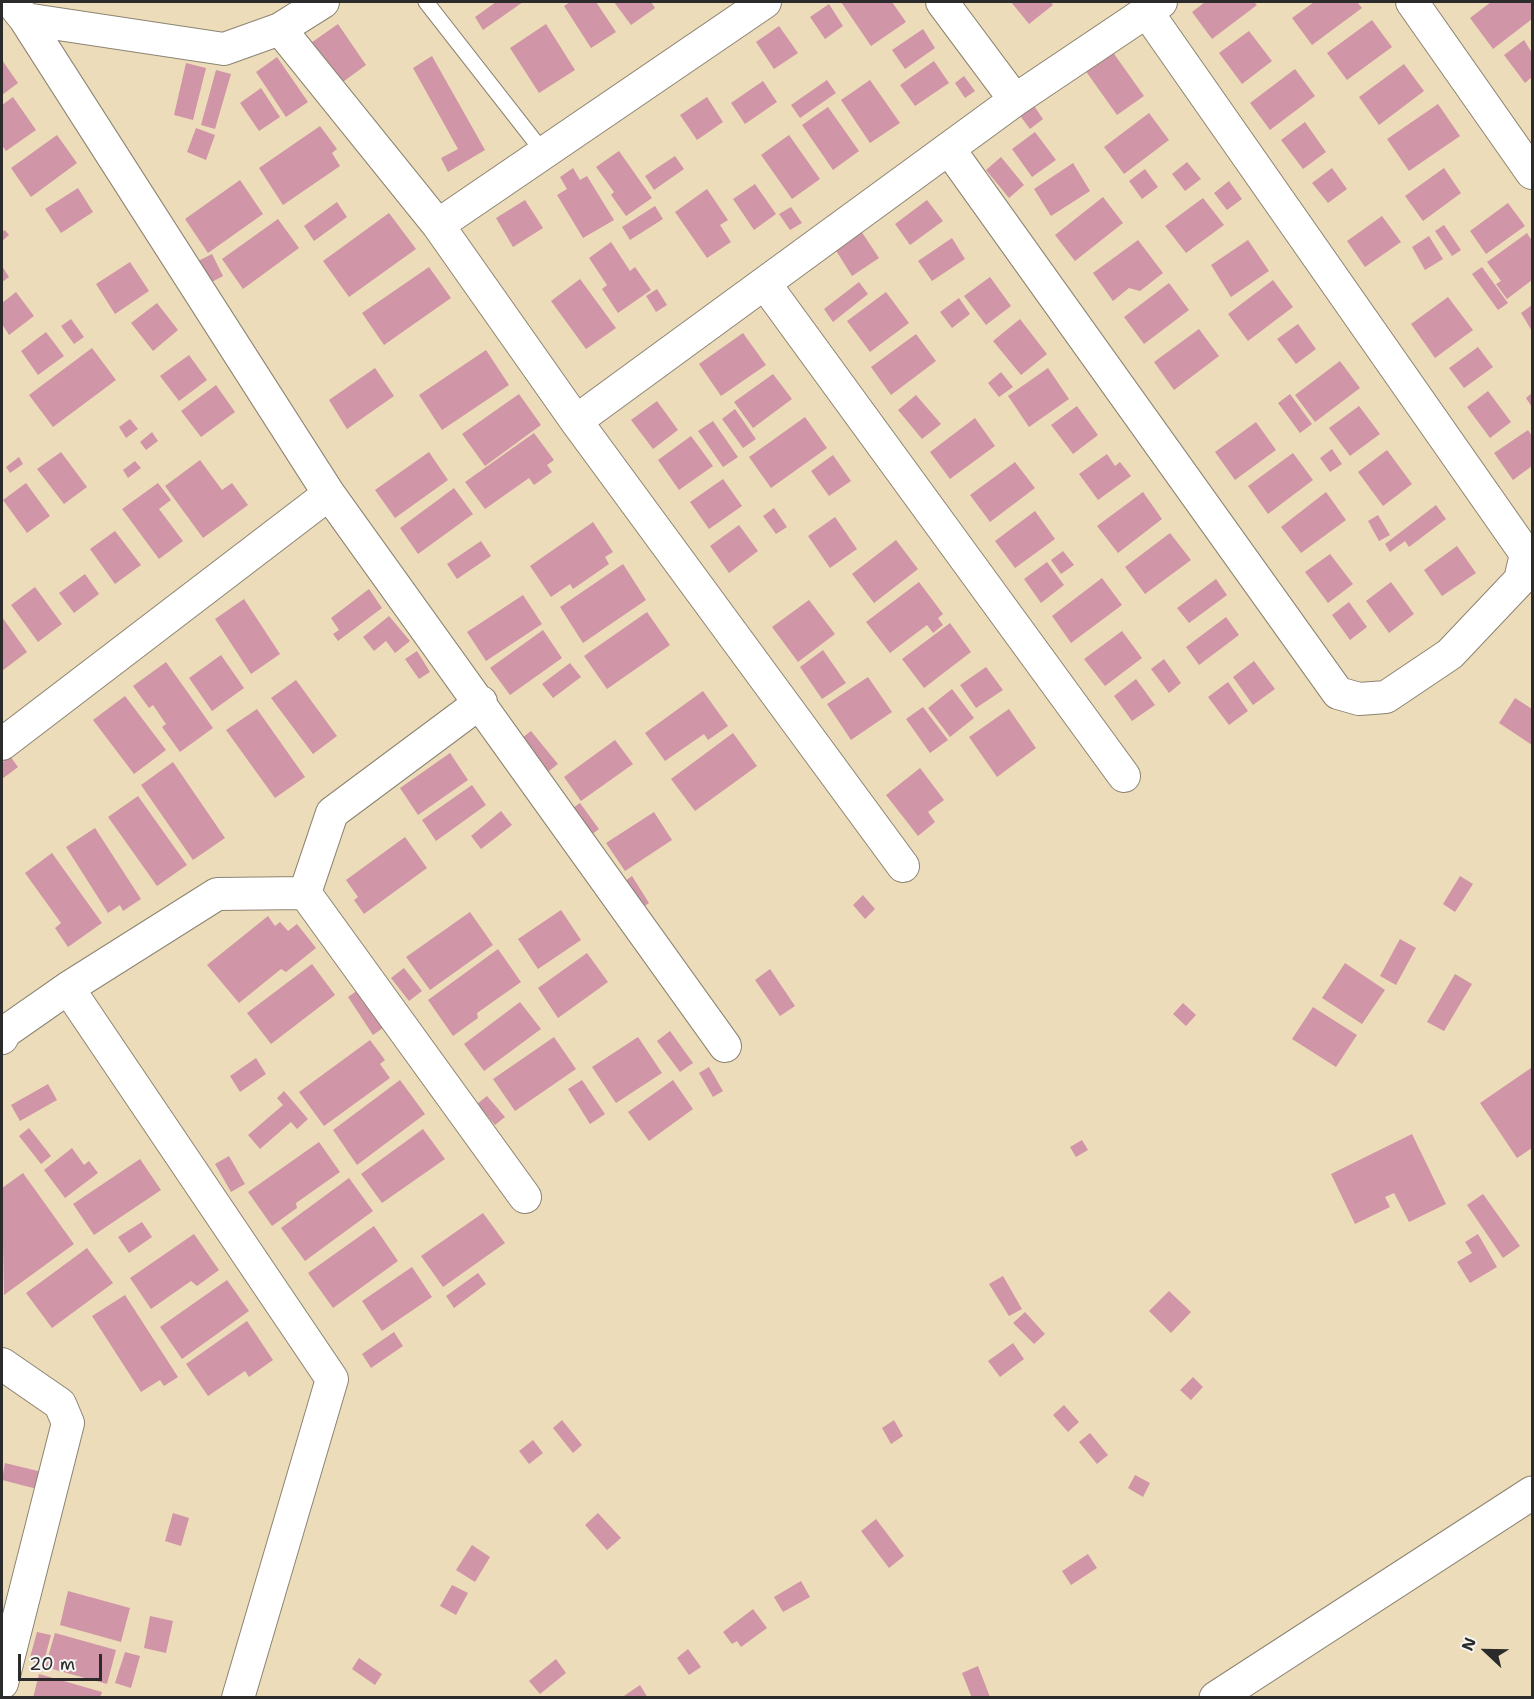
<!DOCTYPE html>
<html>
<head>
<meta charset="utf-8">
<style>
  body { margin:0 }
  #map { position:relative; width:1534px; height:1699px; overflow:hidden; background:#eddcba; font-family:"Shantell Sans",sans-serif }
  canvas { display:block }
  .frame { position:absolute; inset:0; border:3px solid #2b2b2b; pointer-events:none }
  .north { position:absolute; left:1456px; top:1621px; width:60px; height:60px; -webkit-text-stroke:4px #f6f6f2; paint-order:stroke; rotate:292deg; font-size:16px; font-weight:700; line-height:24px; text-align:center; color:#2b2b2b }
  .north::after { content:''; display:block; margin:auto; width:21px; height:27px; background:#2b2b2b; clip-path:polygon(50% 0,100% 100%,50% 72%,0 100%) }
  .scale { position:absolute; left:18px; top:1654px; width:84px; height:27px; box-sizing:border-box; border:3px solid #2b2b2b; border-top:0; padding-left:8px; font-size:18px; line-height:21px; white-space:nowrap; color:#2b2b2b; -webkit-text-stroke:4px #f6f6f2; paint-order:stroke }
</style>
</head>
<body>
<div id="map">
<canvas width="1534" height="1699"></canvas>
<div class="frame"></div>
<div class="north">N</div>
<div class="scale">20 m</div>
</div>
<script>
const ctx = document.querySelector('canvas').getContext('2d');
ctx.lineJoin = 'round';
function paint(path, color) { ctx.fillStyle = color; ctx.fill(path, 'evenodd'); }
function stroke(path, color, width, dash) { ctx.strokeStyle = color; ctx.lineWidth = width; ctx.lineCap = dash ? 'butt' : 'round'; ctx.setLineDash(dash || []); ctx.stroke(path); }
paint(new Path2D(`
  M496 2H523L483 30 475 17Z
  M570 2H596L616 32 591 48 564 6Z
  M614 2H651L655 8 631 25Z
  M841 2H892L906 22 871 46Z
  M1011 2H1051L1053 5 1029 24Z
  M1205 2H1254L1257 5 1212 39 1192 12Z
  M1314 2H1357L1362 8 1312 45 1292 18Z
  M1491 2H1532V19L1493 49 1470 18Z
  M829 4 843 26 825 39 810 17Z
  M1372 20 1392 47 1347 80 1327 53Z
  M338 24 366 65 336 87 308 45Z
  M546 24 575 70 539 93 510 48Z
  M779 26 798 53 774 69 756 42Z
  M923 29 935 48 905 69 892 50Z
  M1249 31 1272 61 1242 84 1219 53Z
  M1524 40 1532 53V77L1525 83 1504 55Z
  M1112 51 1144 96 1117 115 1085 70Z
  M432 56 485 150 448 172 441 158 458 149 413 68Z
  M277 57 308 102 286 117 256 72Z
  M2 60 18 83 2 95Z
  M934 61 949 83 915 106 900 85Z
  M186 63 206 68 193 120 174 115Z
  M1404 64 1424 91 1379 125 1359 97Z
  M1295 69 1315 96 1270 130 1250 103Z
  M216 70 231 74 215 129 201 125Z
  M964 76 975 91 965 98 955 83Z
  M827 80 836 93 800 118 791 105Z
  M870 80 900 123 870 143 841 100Z
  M763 81 777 102 745 124 731 103Z
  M261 88 280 117 259 131 240 103Z
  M13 97 36 130 6 151 2 145V105Z
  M707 97 723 122 697 140 680 115Z
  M1032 103 1043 119 1030 129 1018 113Z
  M1438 104 1460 136 1409 171 1387 139Z
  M828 107 859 151 833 170 802 125Z
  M1149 113 1169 140 1124 174 1104 147Z
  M1305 122 1326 152 1303 169 1281 140Z
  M320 126 337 149 332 153 340 166 283 205 259 168Z
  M196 128 215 135 206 160 187 152Z
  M1035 132 1056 160 1032 177 1012 149Z
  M57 135 77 163 31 197 11 168Z
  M789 135 820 179 792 199 761 155Z
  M619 151 652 198 626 216 611 195 614 192 596 167Z
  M675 156 684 169 654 190 645 176Z
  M1001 157 1024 185 1009 198 986 170Z
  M1187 162 1201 179 1185 191 1172 174Z
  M1073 163 1090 191 1051 216 1034 189Z
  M573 168 580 180 587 176 614 220 583 238 557 195 567 189 560 177Z
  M1332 168 1347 189 1328 203 1312 183Z
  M1444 168 1461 193 1423 221 1405 196Z
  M1145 169 1158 187 1142 199 1129 181Z
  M240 180 263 214 208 253 185 219Z
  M1229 181 1242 199 1227 210 1214 193Z
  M755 184 776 214 754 230 733 199Z
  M78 188 93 212 61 233 45 209Z
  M707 189 728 220 720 225 731 242 707 258 675 212Z
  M1103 197 1123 223 1075 261 1055 235Z
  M1203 198 1224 225 1186 253 1165 226Z
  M525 200 543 228 513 247 496 218Z
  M927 200 943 221 910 245 895 224Z
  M337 202 347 217 314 241 304 226Z
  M1508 203 1525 226 1486 254 1470 231Z
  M655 206 663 219 630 240 622 227Z
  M791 207 802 223 790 230 779 214Z
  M389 213 416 249 349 297 323 261Z
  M1382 216 1401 242 1365 267 1347 241Z
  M278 219 299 248 243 289 222 259Z
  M1444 225 1461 250 1452 256 1435 231Z
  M5 230 9 235 2 241V232Z
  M861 231 879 258 852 276 835 249Z
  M1527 233 1532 241V280L1507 299 1496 284 1501 281 1487 262Z
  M1429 236 1443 259 1425 270 1412 247Z
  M952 238 965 259 932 281 918 261Z
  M1138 240 1163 273 1140 291 1129 288 1113 301 1093 273Z
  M1248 240 1269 271 1231 297 1211 265Z
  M611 242 630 271 635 267 651 290 618 313 602 289 607 285 589 258Z
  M212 254 223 276 210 283 198 261Z
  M130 262 149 291 115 314 96 284Z
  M2 266 9 277 2 282Z
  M429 267 451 298 384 345 362 313Z
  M1482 267 1508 303 1498 310 1472 274Z
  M990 277 1011 306 986 325 964 296Z
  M580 279 616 328 586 349 551 301Z
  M1273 280 1293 307 1248 341 1228 314Z
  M859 282 868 294 833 322 824 309Z
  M1169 283 1189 310 1144 344 1124 317Z
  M657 289 667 305 656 312 646 296Z
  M16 292 34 316 9 335 2 324V303Z
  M886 292 909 323 870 352 847 321Z
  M1448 297 1473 330 1435 358 1411 324Z
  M959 298 970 314 952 328 940 312Z
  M157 303 178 330 153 351 131 323Z
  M1532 305V331L1521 313Z
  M71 319 84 337 74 344 61 326Z
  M1020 319 1047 354 1021 375 993 341Z
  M1298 324 1316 349 1296 364 1277 339Z
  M1199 329 1219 356 1174 390 1154 362Z
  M46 332 64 356 38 375 21 351Z
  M743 333 766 365 721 396 699 364Z
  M916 334 936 361 891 395 871 367Z
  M1478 347 1493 367 1464 388 1449 368Z
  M92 348 116 380 53 427 29 395Z
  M486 350 509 385 442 430 419 395Z
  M189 355 207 380 179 401 160 376Z
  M1340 361 1360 388 1315 422 1295 395Z
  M375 368 394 396 347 429 329 400Z
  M1048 368 1069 399 1029 427 1008 396Z
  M1001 372 1013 387 999 397 988 383Z
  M773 374 792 399 753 428 734 402Z
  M216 385 235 412 201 437 181 411Z
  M1488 391 1511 422 1490 438 1467 407Z
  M1532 393V407L1526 398Z
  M519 394 541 425 485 466 462 434Z
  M1290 394 1312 424 1300 433 1278 403Z
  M916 395 941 424 922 439 898 410Z
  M657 401 678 430 653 449 631 420Z
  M1077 406 1098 435 1073 454 1051 425Z
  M1359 406 1380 434 1350 456 1329 428Z
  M735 409 756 439 743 448 722 419Z
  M805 417 827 448 771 488 749 457Z
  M975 418 995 446 950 479 930 452Z
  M130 419 138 429 126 438 119 427Z
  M713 421 738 457 723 467 698 431Z
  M1256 422 1276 450 1235 480 1215 452Z
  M1528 430 1532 436V466L1513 480 1494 453Z
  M152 432 158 441 146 450 140 442Z
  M534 433 554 460 547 465 552 472 534 485 529 478 485 509 465 482Z
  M691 436 713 466 679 490 658 460Z
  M1332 449 1342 464 1330 472 1320 458Z
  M1387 450 1412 484 1383 506 1358 472Z
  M61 452 87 487 64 504 37 469Z
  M429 452 448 480 395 518 375 490Z
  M1293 453 1313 480 1268 514 1248 486Z
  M1107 454 1115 466 1120 462 1131 476 1098 500 1079 474Z
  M833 455 851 481 829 496 811 471Z
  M19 457 23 464 10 473 6 467Z
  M200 460 222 490 232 483 248 505 203 538 165 486Z
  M135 461 141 468 128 478 123 470Z
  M1015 462 1035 488 990 522 970 495Z
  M723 479 742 506 709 529 690 502Z
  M26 483 50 516 27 533 3 500Z
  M158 483 171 500 159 509 183 541 159 559 122 509Z
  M454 488 473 514 418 554 400 528Z
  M1143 492 1162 519 1118 553 1097 526Z
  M1326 492 1346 520 1301 553 1281 527Z
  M1436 505 1446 519 1409 547 1405 541 1390 552 1385 544Z
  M774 508 787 527 776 534 763 516Z
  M1035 511 1055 539 1015 568 995 541Z
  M1378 515 1390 535 1379 541 1368 521Z
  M835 517 857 549 830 568 808 536Z
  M593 522 613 552 605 557 609 564 573 589 570 584 551 597 530 566Z
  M739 525 758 551 729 573 710 546Z
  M115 531 141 565 115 584 90 549Z
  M1170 533 1191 560 1145 594 1125 567Z
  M896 540 918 569 874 603 852 574Z
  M481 541 491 556 457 579 447 564Z
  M1457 546 1476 573 1442 596 1424 570Z
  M1063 551 1074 565 1061 574 1051 560Z
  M1330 554 1353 584 1328 603 1305 572Z
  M1047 562 1064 585 1041 603 1024 579Z
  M623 564 646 600 583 643 560 607Z
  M85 574 99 594 74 613 59 593Z
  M1102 578 1122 605 1071 643 1052 616Z
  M1216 579 1227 595 1189 623 1177 608Z
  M919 582 943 614 938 618 943 625 933 633 927 625 890 653 866 622Z
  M1391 582 1414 614 1389 633 1366 601Z
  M35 587 62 624 38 642 11 605Z
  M369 589 382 608 338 641 333 634 339 630 331 618Z
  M523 595 542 624 486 661 467 632Z
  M244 599 280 654 251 674 215 619Z
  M809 600 835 634 798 662 772 627Z
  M1349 602 1367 627 1350 640 1332 615Z
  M647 612 670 645 607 689 584 656Z
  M389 616 410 641 395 653 386 641 374 651 363 637Z
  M2 617 27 652 2 671Z
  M1226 617 1239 635 1199 665 1186 647Z
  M950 623 971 652 924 688 902 659Z
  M543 630 562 658 510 695 490 668Z
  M1122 631 1142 658 1105 686 1084 659Z
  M823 650 846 683 822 699 800 667Z
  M417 651 430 672 419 679 405 659Z
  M221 655 244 688 212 711 189 678Z
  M1164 659 1181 683 1169 693 1151 669Z
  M1254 661 1275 689 1253 705 1233 677Z
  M166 662 213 728 180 752 162 727 166 724 153 705 149 708 133 686Z
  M570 663 581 677 553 698 542 684Z
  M986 667 1003 690 976 708 960 685Z
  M868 677 892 712 851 740 827 704Z
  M1136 679 1155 705 1132 721 1114 696Z
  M296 680 337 736 313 754 271 698Z
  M1228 682 1248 711 1229 725 1208 697Z
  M952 689 974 718 950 737 928 708Z
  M703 691 728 726 708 740 704 734 665 761 645 733Z
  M125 696 166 750 134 774 93 720Z
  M1515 698 1532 709V745L1499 723Z
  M923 707 948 740 930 753 906 719Z
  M257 709 305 777 275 798 226 730Z
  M1009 709 1036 748 997 777 969 737Z
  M531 731 558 764 544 775 518 741Z
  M733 733 757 766 695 811 671 779Z
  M615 740 633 764 581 801 564 777Z
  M450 753 468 780 418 815 400 788Z
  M10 756 18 767 2 779V763Z
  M173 762 225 838 193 860 141 785Z
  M920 768 944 800 928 812 935 822 918 836 886 795Z
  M472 785 486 805 436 841 422 820Z
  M138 796 187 865 157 886 108 817Z
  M580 803 599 829 587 838 567 812Z
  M501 811 512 825 481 849 471 836Z
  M654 812 672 840 625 871 606 843Z
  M95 828 141 899 123 911 120 905 108 913 66 847Z
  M405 837 427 868 364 914 354 900 358 897 346 880Z
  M52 853 102 923 68 947 55 928 61 923 25 873Z
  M632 876 649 903 639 910 621 884Z
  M1460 876 1473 884 1455 912 1443 904Z
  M863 895 875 909 865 919 853 905Z
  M561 910 581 940 538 969 518 939Z
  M470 912 493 945 430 990 406 957Z
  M268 916 275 926 280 922 288 931 297 924 316 948 286 972 281 969 239 1003 207 965Z
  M1400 939 1416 948 1396 985 1380 976Z
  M498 949 521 982 477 1013 478 1018 453 1036 428 1000Z
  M587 953 608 982 558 1018 538 988Z
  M1345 963 1385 990 1362 1024 1322 998Z
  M312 964 335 995 271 1044 247 1013Z
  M404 968 422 991 409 1001 391 978Z
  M770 969 795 1006 780 1016 755 980Z
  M1455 974 1472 984 1444 1031 1427 1022Z
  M361 988 387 1025 373 1035 348 997Z
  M520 1002 541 1029 484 1071 464 1044Z
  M1183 1003 1196 1015 1186 1026 1173 1014Z
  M1313 1007 1357 1035 1336 1067 1292 1039Z
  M670 1031 693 1063 680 1072 657 1041Z
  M554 1037 576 1069 515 1111 493 1079Z
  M638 1037 662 1073 616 1103 592 1067Z
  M370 1040 385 1060 380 1064 390 1078 324 1126 299 1092Z
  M256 1058 266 1074 240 1092 230 1076Z
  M709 1067 723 1091 713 1097 699 1073Z
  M1531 1068 1532 1148 1517 1158 1480 1103Z
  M400 1080 425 1114 357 1165 333 1130Z
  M582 1080 605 1114 590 1124 568 1089Z
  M673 1080 693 1109 649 1141 628 1112Z
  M48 1084 57 1100 20 1121 11 1105Z
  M284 1091 308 1119 297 1129 291 1122 260 1149 248 1135 283 1105 277 1098Z
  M487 1096 505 1117 495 1125 477 1104Z
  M29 1128 51 1156 41 1164 19 1136Z
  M423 1129 445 1159 382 1203 361 1174Z
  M1412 1134 1446 1204 1409 1222 1394 1193 1385 1197 1390 1207 1355 1224 1331 1174Z
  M1082 1140 1088 1150 1076 1157 1070 1147Z
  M319 1142 340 1172 296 1203 297 1208 272 1226 248 1192Z
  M72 1148 84 1165 89 1161 98 1173 65 1198 44 1170Z
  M229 1156 245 1184 231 1192 215 1164Z
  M140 1159 161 1190 94 1235 73 1204Z
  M23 1173 74 1244 4 1295 2 1188Z
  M349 1178 373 1211 305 1261 281 1228Z
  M1483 1194 1520 1246 1503 1258 1467 1205Z
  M483 1213 505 1243 443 1287 421 1256Z
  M142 1222 152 1237 129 1253 118 1237Z
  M374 1226 398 1261 333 1308 308 1273Z
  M194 1234 219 1270 197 1286 191 1281 151 1309 130 1278Z
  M1478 1234 1497 1267 1470 1283 1457 1262 1472 1253 1465 1242Z
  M87 1248 113 1283 52 1328 26 1293Z
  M412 1267 432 1297 382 1331 362 1301Z
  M478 1273 486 1284 454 1308 446 1296Z
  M1003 1276 1022 1309 1009 1316 989 1284Z
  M227 1280 249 1311 182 1359 160 1327Z
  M1169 1291 1191 1312 1171 1333 1149 1311Z
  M125 1295 178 1377 164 1386 160 1380 141 1392 92 1316Z
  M1025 1312 1045 1334 1034 1344 1013 1323Z
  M247 1321 273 1360 249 1377 245 1371 208 1396 186 1364Z
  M394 1332 403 1346 371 1368 362 1354Z
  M1013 1343 1024 1359 1000 1377 988 1361Z
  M1193 1377 1203 1387 1191 1400 1180 1390Z
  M1064 1405 1079 1422 1068 1432 1053 1415Z
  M562 1420 582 1445 573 1453 553 1428Z
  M894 1420 903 1436 891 1444 882 1428Z
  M1090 1433 1108 1455 1097 1464 1079 1442Z
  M533 1440 543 1453 529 1464 519 1451Z
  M5 1463 42 1472 37 1489 2 1480Z
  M1135 1475 1150 1483 1143 1497 1128 1488Z
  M173 1513 189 1518 181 1546 165 1541Z
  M598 1513 621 1538 607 1550 585 1525Z
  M876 1519 904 1556 889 1568 861 1531Z
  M472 1545 490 1557 475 1582 456 1570Z
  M1088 1554 1097 1568 1071 1585 1062 1571Z
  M801 1581 810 1597 783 1612 774 1597Z
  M452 1585 468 1593 456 1615 440 1606Z
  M68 1591 130 1608 121 1642 60 1625Z
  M753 1609 767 1628 741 1647 737 1641 732 1644 723 1632Z
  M150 1616 173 1621 166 1653 144 1648Z
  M37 1632 51 1635 43 1665 29 1661Z
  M55 1633 116 1650 107 1684 45 1667Z
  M688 1649 701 1667 689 1675 677 1658Z
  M125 1652 140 1656 131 1688 115 1683Z
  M359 1658 382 1674 375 1685 352 1669Z
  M556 1659 566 1673 540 1694 529 1681Z
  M978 1666 990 1697 988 1698H972L962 1673Z
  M39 1674 102 1692 100 1698H33Z
  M640 1685 648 1698H621Z`), '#d095a6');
const service = new Path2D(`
  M426 2 544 153`);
const minor = new Path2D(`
  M942 2 1015 100
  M1412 2 1532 173
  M17 9 25 19 224 49 280 29 323 2
  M280 29 438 225 576 421 903 866
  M949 149 1338 693 1359 699 1386 697 1450 654 1520 580 1526 554 1147 12
  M438 225 765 2
  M765 284 1124 776
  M576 421 1015 100 1161 2
  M329 494 725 1046
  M2 744 329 494 25 19
  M305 893 525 1197
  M68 988 332 1379 238 1698
  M2 1038 5 1032 68 988 217 894 305 893 332 813 481 702
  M2 1364 60 1404 68 1423 2 1683`);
const secondary = new Path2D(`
  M1216 1698 1532 1493`);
stroke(service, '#8c8472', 17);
stroke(minor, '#8c8472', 34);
stroke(secondary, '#8c8472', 35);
stroke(service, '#fff', 15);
stroke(minor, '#fff', 32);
stroke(secondary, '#fff', 33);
</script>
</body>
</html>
